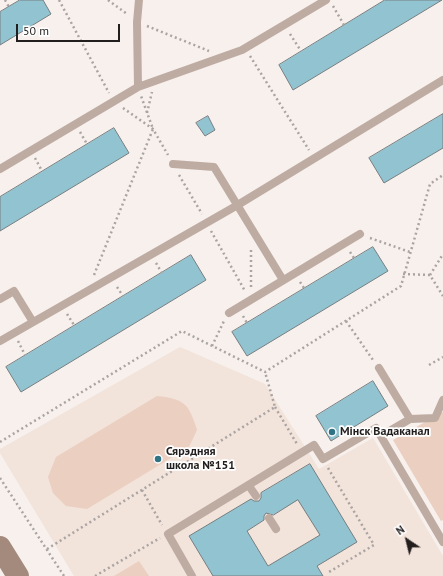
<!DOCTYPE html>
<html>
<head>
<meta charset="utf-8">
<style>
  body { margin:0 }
  #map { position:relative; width:443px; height:576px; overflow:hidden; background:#f7f0ec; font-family:"PT Sans",sans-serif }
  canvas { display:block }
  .north { position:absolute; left:387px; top:520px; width:40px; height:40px; -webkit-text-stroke:3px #fff; paint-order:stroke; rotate:325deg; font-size:11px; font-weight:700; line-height:16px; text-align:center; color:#211e1d }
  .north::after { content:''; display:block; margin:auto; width:14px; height:18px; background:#211e1d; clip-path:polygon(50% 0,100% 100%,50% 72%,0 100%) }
  .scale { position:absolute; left:16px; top:24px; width:104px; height:18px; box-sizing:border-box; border:2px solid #211e1d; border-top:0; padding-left:5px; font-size:12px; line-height:14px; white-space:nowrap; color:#211e1d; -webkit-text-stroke:3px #fff; paint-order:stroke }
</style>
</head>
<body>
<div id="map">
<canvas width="443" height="576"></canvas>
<div class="north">N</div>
<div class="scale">50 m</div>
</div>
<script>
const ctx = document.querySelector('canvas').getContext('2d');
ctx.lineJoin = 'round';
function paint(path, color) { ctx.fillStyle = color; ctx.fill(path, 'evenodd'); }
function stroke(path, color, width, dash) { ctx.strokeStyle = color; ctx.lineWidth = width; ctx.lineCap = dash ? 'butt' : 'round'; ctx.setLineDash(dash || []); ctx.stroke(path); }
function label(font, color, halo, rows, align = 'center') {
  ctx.font = font + ' "PT Sans",sans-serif'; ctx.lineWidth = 3.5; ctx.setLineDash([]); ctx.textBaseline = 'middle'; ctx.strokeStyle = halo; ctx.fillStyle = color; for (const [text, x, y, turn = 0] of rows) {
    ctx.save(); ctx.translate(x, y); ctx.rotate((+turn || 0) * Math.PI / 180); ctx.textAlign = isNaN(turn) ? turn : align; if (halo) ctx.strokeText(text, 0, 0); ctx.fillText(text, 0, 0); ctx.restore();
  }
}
paint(new Path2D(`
  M180 347 265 384 319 469 373 438 443 556V576H74L0 453V449Z`), '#f2e3db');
paint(new Path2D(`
  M157 396C185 399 189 404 197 430L189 447 87 509 66 506 53 493 48 477 56 457Z
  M443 412V520L441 521 393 440Z
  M139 561 149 576H114Z`), '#ebcfc1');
const building = new Path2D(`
  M20 0H43L51 14 0 45V12Z
  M385 0H442L293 90 279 65Z
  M443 114V148L384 183 369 158Z
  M208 116 215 130 205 136 196 123Z
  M114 128 129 153 0 231V197Z
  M373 247 388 271 247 356 232 332Z
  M191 255 206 280 21 392 6 367Z
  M373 381 388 406 331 441 316 416Z
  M310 464 357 542 317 566 323 576H213L189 536 251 499 254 501H259L261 498V493ZM298 500 320 535 268 566 247 531 264 520V516L266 513 273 515Z`);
paint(building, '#92c3d1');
stroke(building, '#777f81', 1);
stroke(new Path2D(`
  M5 0 9 7
  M59 0 109 93
  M108 0 127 14
  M333 6 344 25
  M147 26 209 51
  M290 34 301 51
  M250 56 309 150
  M123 108 153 129 168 155
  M147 113 152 92
  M80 132 87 144
  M35 158 42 171
  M179 175 202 214
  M211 231 245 291
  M370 238 410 252
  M350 252 354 258
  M156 263 162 273
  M403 274 430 275 443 296
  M94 275 153 129 141 96
  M430 275 443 254
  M300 282 304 288
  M117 287 123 296
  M251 287V248
  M67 314 74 325
  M243 316 247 323
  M346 321 373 360
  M18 341 25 355
  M212 346 224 321
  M429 365 443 357
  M275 407 297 444
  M0 442 182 331 265 372 401 286 430 184 443 175
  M328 468 374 545 329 572
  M0 478 64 576
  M142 490 162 525
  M47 549 275 407 265 372
  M95 576 160 538`), '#aaa4a2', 2.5, [2, 3]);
stroke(new Path2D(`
  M138 87 137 22 139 0
  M173 164 214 167 283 280
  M0 169 138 87 242 50 326 0
  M0 299 14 291 33 322
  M229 313 360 234
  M0 341 236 206 443 80
  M379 368 410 419
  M381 436 410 419 435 418 443 400
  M249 486 256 496
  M269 518 276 529
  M192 576 168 534 314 445 323 459 376 428 443 542`), '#beaca3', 8);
stroke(new Path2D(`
  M0 547 18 576`), '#a48a7d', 22);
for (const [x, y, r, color] of [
  [332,432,4,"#307384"],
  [158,459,4,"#307384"]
]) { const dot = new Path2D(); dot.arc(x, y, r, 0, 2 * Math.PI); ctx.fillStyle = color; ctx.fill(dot); stroke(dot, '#fff', 1.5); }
label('bold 12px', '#211e1d', '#fff', [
  ["Мінск Вадаканал",340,432],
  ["Сярэдняя",166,452],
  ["школа №151",166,466]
], 'left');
</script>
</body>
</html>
